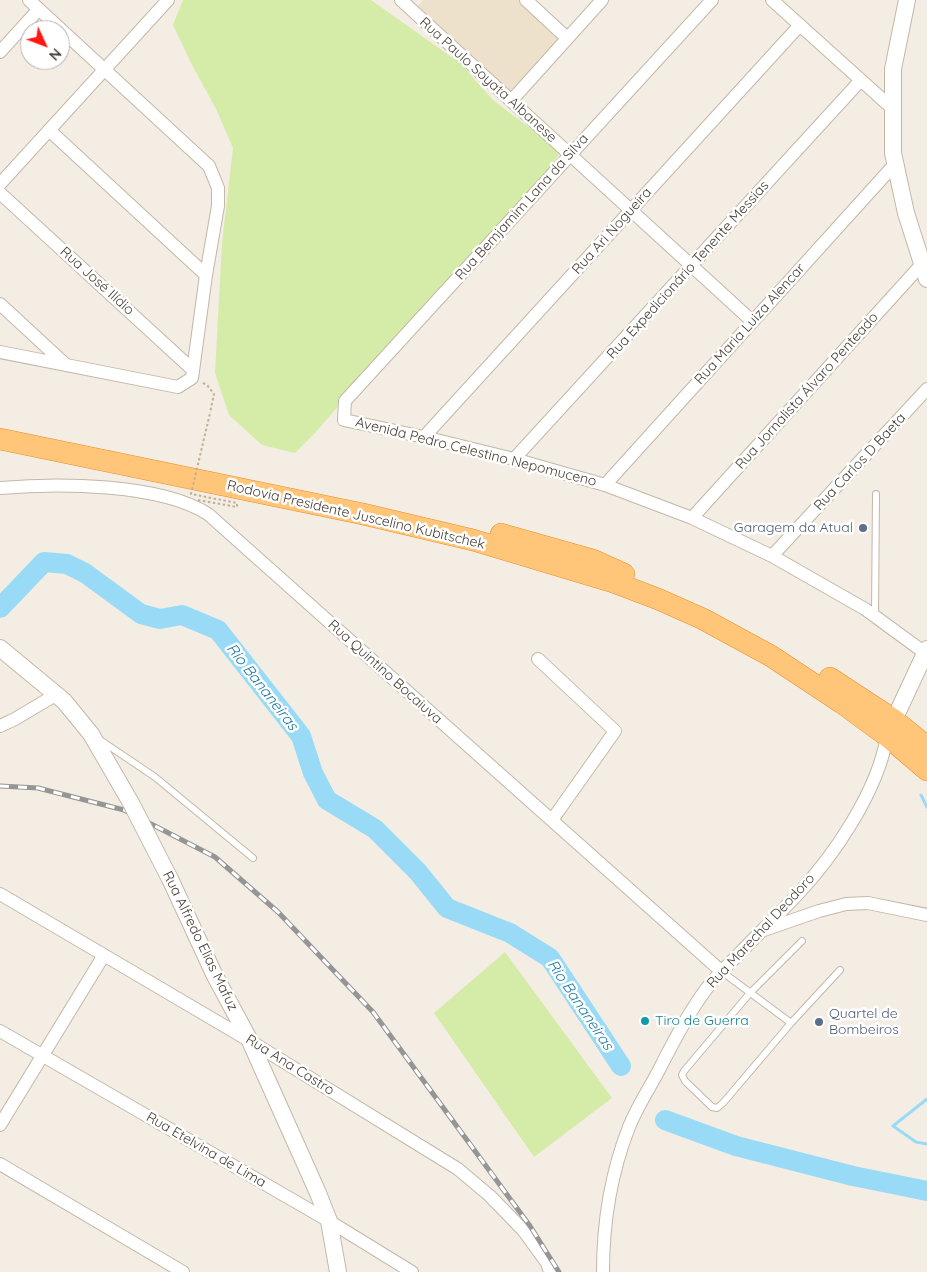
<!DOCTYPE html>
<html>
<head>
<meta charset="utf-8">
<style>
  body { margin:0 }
  #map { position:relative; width:927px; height:1272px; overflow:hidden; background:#f4ede4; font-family:Quicksand,sans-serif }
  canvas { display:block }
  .north { position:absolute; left:20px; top:20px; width:50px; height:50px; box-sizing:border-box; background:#fff; border:1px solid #b5b1ad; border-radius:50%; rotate:133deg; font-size:14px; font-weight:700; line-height:20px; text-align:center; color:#463d33 }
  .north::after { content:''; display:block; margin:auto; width:18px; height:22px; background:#ff180f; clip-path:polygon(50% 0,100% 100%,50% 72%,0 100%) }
</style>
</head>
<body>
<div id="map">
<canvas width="927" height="1272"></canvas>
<div class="north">N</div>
</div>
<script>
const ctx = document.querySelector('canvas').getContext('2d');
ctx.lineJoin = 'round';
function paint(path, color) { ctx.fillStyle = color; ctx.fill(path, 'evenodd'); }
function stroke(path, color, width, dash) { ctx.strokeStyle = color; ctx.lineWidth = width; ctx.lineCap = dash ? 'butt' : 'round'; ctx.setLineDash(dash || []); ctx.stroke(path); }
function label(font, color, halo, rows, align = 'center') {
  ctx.font = font + ' Quicksand,sans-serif'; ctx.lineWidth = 5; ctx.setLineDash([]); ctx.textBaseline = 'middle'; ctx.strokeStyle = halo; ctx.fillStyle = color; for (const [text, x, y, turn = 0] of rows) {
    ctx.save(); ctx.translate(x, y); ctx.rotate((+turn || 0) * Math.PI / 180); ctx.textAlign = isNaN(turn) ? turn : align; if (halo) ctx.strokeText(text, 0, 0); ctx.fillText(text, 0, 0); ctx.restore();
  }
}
paint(new Path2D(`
  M423 0H519L560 37 510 93 416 9Z`), '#eee1cc');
paint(new Path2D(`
  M183 0H371L460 63 493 100 561 152 536 186 441 287 315 433 295 453 262 445 229 415 215 373 222 243 233 148 216 109 191 63 173 25Z
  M505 952 612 1098 534 1157 434 1013Z`), '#d5eca8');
stroke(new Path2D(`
  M921 795 927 807
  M927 1099 893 1126 916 1142 927 1144`), '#99dbf7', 3);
stroke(new Path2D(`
  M0 608 44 562 67 564 85 573 141 614 160 619 182 615 218 630 301 736 313 773 327 800 375 829 418 872 447 908 510 933 550 958 621 1066
  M665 1120 736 1146 853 1176 927 1191`), '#99dbf7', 20);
const service = new Path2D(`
  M875 615 876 494
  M100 740 155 777 253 858
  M802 941 750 993 684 1071 682 1075 685 1081 712 1107 717 1108 723 1103 791 1023 840 970
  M721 971 791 1023`);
const minor = new Path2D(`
  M401 0 752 321
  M526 0 567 38
  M712 0 345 401 344 420 424 437 514 459 605 485 692 518 772 556 865 609 925 653
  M772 0 893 109
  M0 52 39 9
  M511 101 602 0
  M49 130 206 275
  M0 184 168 0
  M0 193 193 370
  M0 304 66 365
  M0 352 178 387 192 378 206 275 218 206V188L209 166 29 0
  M424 437 800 25
  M514 459 861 80
  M605 485 895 164
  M0 488C57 483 159 483 208 514L721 971
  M692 518 922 264
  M772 556 927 389
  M538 659 615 731 552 820
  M0 726 15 719 57 694
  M0 894 250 1041 458 1169 490 1196 523 1230 547 1263 550 1272
  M764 930 819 911 846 904 868 903 927 915
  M0 1031 329 1221 412 1272
  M0 1125 104 955
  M0 1164 183 1272
  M603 1272C603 1223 611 1173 629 1127 637 1107 649 1089 659 1070 673 1042 688 1013 707 988 716 976 727 966 738 955 757 935 777 916 796 896 834 856 878 791 887 736`);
const tertiary = new Path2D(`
  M907 0 893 69V153L906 213 927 279
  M0 648 64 701 91 734 131 803
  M894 720 927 649
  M171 881 214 974 250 1041 318 1193 329 1221 338 1272`);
const trunk = new Path2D(`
  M0 439 363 514 473 540 613 582 658 599 703 619 771 656 842 703 887 736 927 770
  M501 534 593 560 624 574
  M830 678 894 720 927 747`);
stroke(service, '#c3b7a8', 8);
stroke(minor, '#c3b7a8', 14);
stroke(tertiary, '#c3b7a8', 18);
stroke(trunk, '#ec8c25', 22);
stroke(new Path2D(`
  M203 383 207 385 214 394 210 413`), '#c3ae95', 2, [2.5, 2.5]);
stroke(service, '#fff', 6);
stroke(minor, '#fff', 12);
stroke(tertiary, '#fff', 16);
stroke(trunk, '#ffc67a', 21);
const rail = new Path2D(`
  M0 786 38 788 124 810 215 857 278 912 373 1012 530 1226 559 1272`);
stroke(rail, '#959595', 5);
stroke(rail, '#fff', 3, [9]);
const tertiaryBridge = new Path2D(`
  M131 803 171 881`);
stroke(tertiaryBridge, '#c3b7a8', 18, []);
stroke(new Path2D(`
  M198 500 237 507V503L191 494 210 413`), '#c3ae95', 2, [2.5, 2.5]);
stroke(tertiaryBridge, '#fff', 16);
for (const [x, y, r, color] of [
  [863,528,5,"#5c6f8a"],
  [645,1021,5,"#0f9aa8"],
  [819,1022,5,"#5c6f8a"]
]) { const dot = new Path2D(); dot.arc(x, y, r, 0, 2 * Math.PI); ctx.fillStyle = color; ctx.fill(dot); stroke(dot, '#fff', 2); }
label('14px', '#463d33', '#fff', [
  ["Rua Paulo Soyata Albanese",488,80,42],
  ["Rua Bemjamim Lana da Silva",522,207,-48],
  ["Rua Ari Nogueira",612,231,-48],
  ["Rua Expedicionário Tenente Messias",688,270,-48],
  ["Rua José Ilídio",97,281,42],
  ["Rua Maria Luiza Alencar",750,324,-48],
  ["Rua Jornalista Álvaro Penteado",807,391,-48],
  ["Avenida Pedro Celestino Nepomuceno",476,452,14],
  ["Rua Carlos D Baeta",860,462,-47],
  ["Rodovia Presidente Juscelino Kubitschek",356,515,13],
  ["Rua Quintino Bocaiuva",385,672,42],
  ["Rua Marechal Deodoro",761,931,-47],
  ["Rua Alfredo Elias Mafuz",200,941,64],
  ["Rua Ana Castro",290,1065,32],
  ["Rua Etelvina de Lima",206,1150,30]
]);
label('14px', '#4e5e75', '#fff', [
  ["Garagem da Atual",853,528],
  ["Quartel de",829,1014,"left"],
  ["Bombeiros",829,1030,"left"]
], 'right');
label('14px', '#0d838f', '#fff', [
  ["Tiro de Guerra",655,1021]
], 'left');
label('italic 15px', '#1f7aa2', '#fff', [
  ["Rio Bananeiras",262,687,52],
  ["Rio Bananeiras",580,1005,56]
]);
</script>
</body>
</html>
